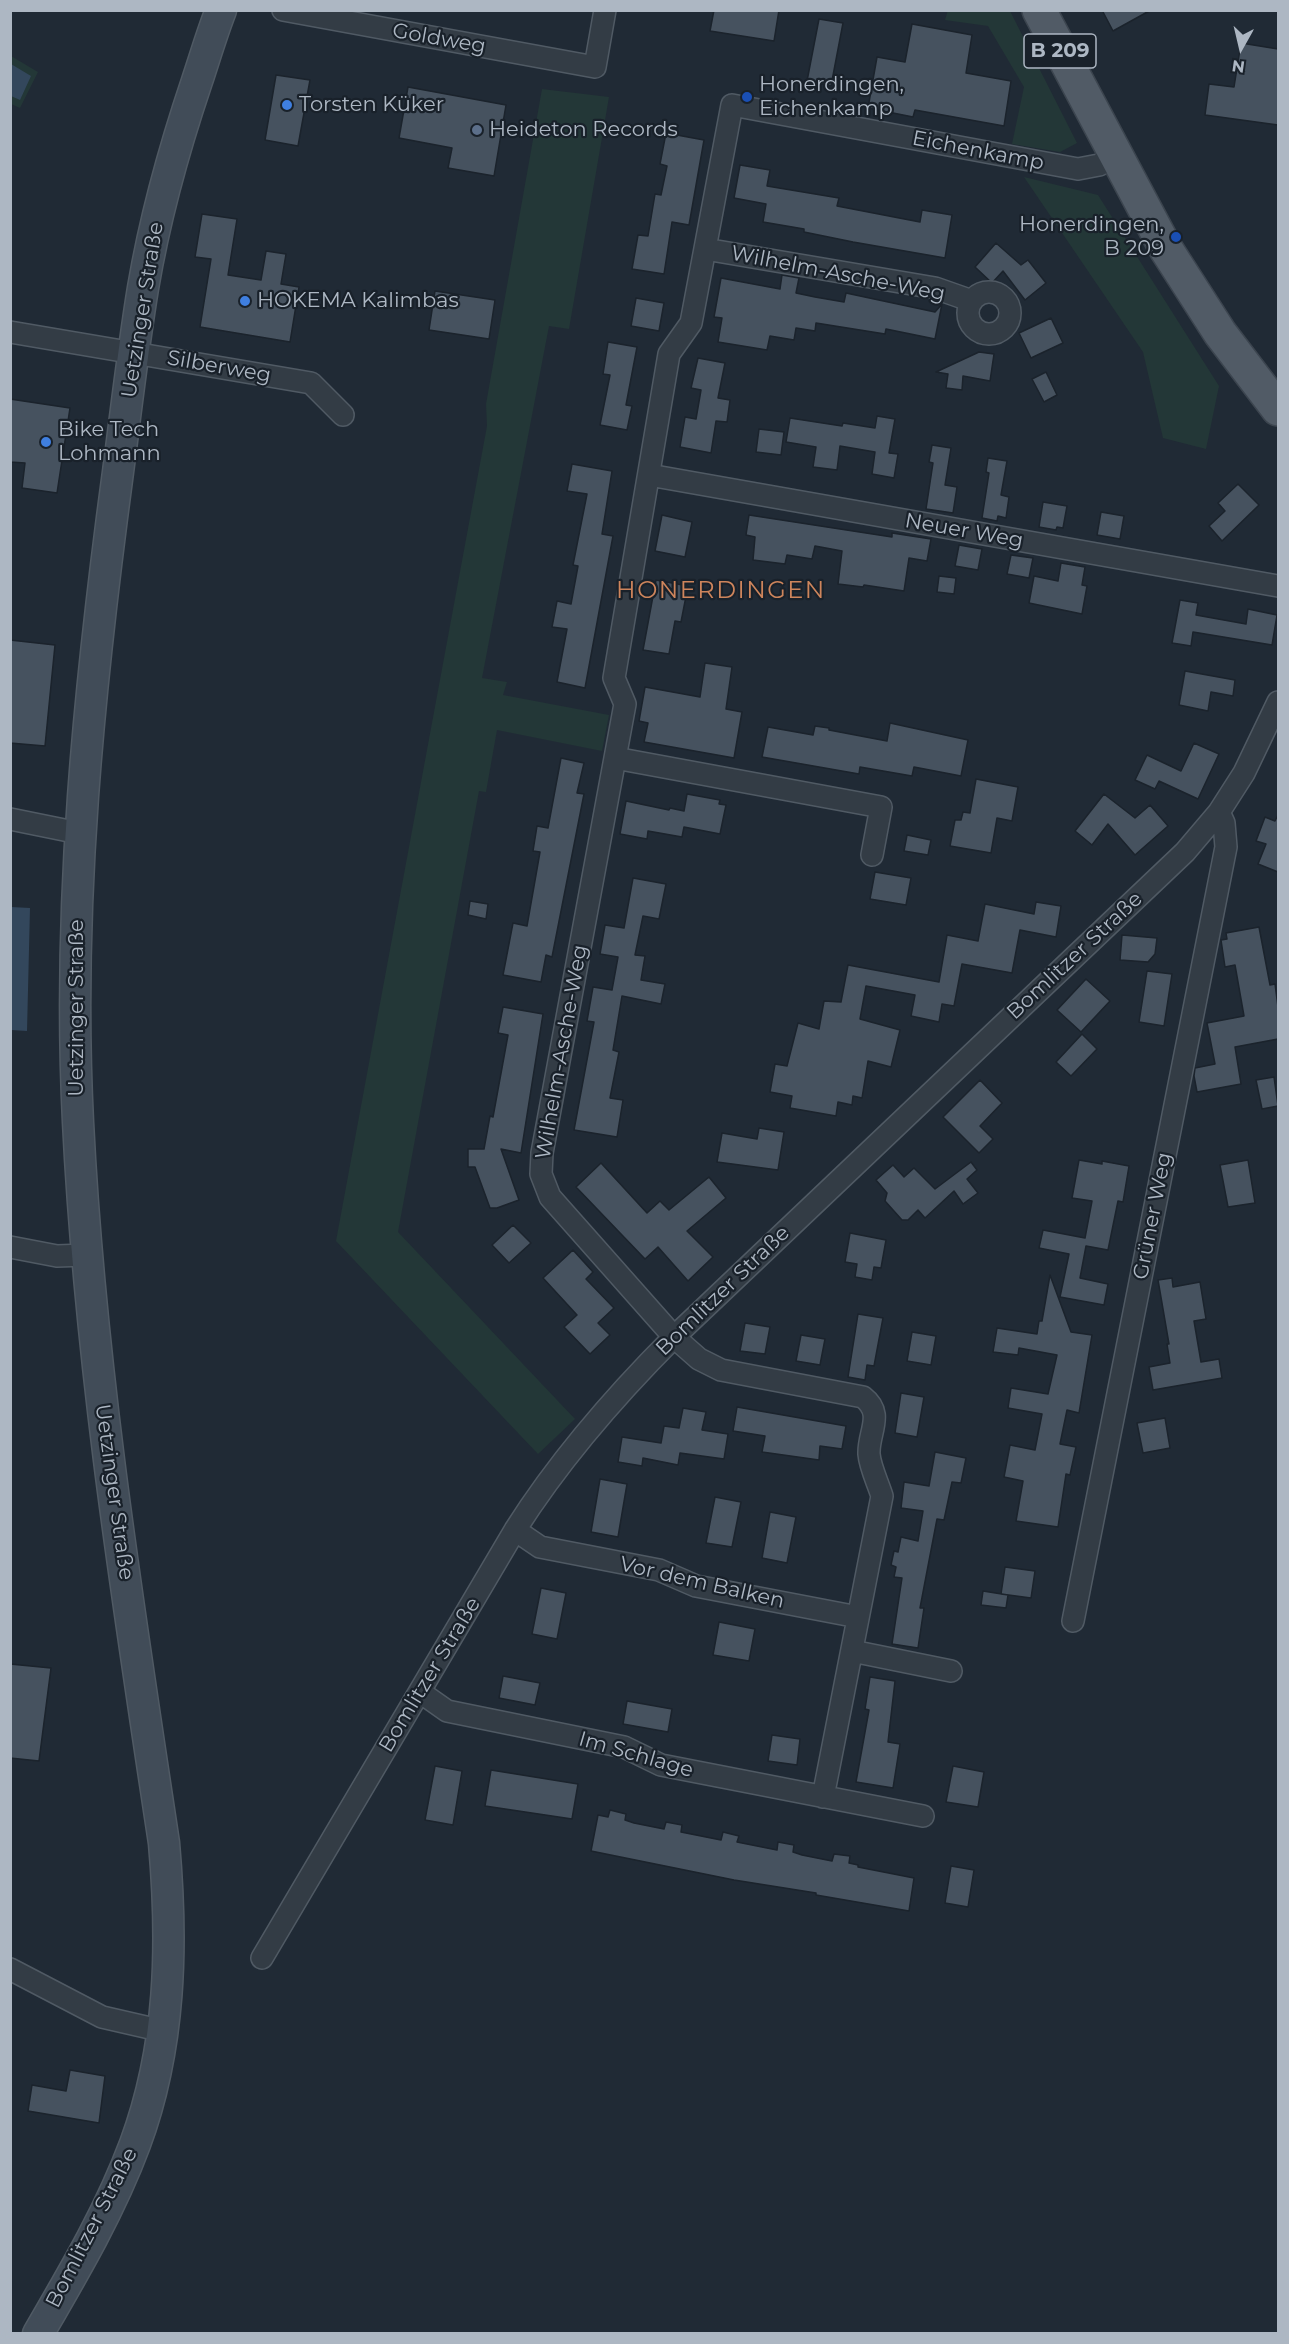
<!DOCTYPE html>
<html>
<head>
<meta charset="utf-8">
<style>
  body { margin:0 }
  #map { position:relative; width:1289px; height:2344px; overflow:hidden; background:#202a35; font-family:Montserrat,sans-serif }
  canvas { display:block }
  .frame { position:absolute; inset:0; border:12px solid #adb7c3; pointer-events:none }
  .north { position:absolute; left:1211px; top:18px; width:60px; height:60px; -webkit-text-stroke:4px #19212a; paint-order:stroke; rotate:188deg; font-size:16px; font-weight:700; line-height:24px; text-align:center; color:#adb7c3 }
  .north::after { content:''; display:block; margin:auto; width:21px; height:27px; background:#adb7c3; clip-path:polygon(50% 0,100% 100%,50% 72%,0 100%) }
</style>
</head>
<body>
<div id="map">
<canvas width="1289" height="2344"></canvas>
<div class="frame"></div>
<div class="north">N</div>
</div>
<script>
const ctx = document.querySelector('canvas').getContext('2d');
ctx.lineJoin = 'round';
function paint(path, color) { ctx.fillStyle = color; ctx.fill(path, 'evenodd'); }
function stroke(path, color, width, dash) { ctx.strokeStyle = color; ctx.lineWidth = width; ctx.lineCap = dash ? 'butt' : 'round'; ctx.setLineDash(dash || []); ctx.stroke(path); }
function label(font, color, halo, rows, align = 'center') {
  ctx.font = font + ' Montserrat,sans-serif'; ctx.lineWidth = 4.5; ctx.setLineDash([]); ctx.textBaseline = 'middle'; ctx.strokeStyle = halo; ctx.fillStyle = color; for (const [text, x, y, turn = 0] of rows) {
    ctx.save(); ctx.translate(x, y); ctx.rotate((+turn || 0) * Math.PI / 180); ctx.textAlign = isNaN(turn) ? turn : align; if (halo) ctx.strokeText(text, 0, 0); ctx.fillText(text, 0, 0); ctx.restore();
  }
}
paint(new Path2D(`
  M948 10 1010 11 1077 143 1060 152 1012 144 1024 87 988 26 945 20Z
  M11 56 38 72 20 108 11 104Z
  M542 89 609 97 569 329 549 326 482 678 507 682 503 695 609 715 602 751 497 730 486 792 479 791 398 1232 575 1419 538 1454 336 1241 487 426 486 404Z
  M1024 177 1098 195 1219 386 1206 449 1163 438 1143 352Z`), '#233737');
paint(new Path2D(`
  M11 64 31 76 20 100 11 96Z
  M11 907 30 908 27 1031 11 1030Z`), '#33475c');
const building = new Path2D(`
  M714 10H779L774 41 710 31Z
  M1102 10H1151L1113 31Z
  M819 19 843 23 831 86 807 81Z
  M912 24 972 35 966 73 1011 81 1004 126 915 110 913 117 868 108 877 57 905 62Z
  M1241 43 1278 49V125L1205 115 1209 84 1234 87Z
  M276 75 310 80 298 146 265 140Z
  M408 87 506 105 494 176 448 168 452 148 399 138Z
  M666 133 704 140 689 225 672 222 664 274 632 269 638 235 648 236 655 194 661 195 667 166 660 164Z
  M740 165 770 170 767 186 839 198 837 206 920 222 922 210 952 215 945 258 853 242 804 232V229L763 222 766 204 734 198Z
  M202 214 237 219 228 275 261 280 266 251 286 254 281 284 299 287 290 342 200 327 211 259 195 257Z
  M996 243 1021 265 1028 260 1046 283 1025 300 1003 271 992 283 975 267Z
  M782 275 799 278 796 293 815 297 844 302 846 293 935 312 942 304 935 339 886 329 885 334 816 323 815 331 796 328 794 340 770 336 767 350 718 342 722 318 714 317 721 278 780 289Z
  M435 291 495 300 489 339 429 330Z
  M636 298 664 303 659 331 631 326Z
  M1051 318 1063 343 1031 358 1019 333Z
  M608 342 637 347 626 405 632 406 627 430 600 425 610 375 603 374Z
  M979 352 994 354 990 381 963 376 962 390 946 388 948 374 936 372Z
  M698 358 725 363 718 398 730 400 727 422 716 421 711 453 680 447 685 417 696 419 701 390 691 388Z
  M1046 372 1057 395 1044 402 1032 379Z
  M10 399 70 408 57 493 22 488 25 463 10 462Z
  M877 416 895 419 889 453 898 454 894 478 872 474 875 452 840 446 837 470 813 467 816 447 786 442 790 418 842 426 843 423 875 428Z
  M759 429 784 432 781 455 756 452Z
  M932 445 951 448 945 485 957 487 953 513 926 509 933 463 929 462Z
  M988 458 1007 461 1001 495 1009 497 1006 518 998 516 997 521 982 518 989 473 986 472Z
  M572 464 612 471 602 534 613 536 585 688 557 682 567 629 552 627 557 601 571 604 578 566 573 565 587 494 567 491Z
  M1238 484 1259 505 1222 541 1209 526 1225 511 1218 503Z
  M1043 502 1067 506 1063 528 1057 527 1056 530 1039 527Z
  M1101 512 1124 516 1120 539 1097 535Z
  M662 515 692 522 685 557 655 551Z
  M749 515 892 537V533L931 539 927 561 909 558 904 591 864 585 863 587 838 584 842 551 815 546 812 559 787 555 785 564 753 560 755 537 746 535Z
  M959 545 982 549 978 570 955 566Z
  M1011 555 1033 558 1029 578 1007 574Z
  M1061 563 1085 567 1082 585 1087 586 1082 614 1029 603 1034 576 1058 581Z
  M939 576 956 578 954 594 937 592Z
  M656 580 688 586 681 622 675 621 669 654 643 650Z
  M1180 600 1198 603 1196 615 1246 624 1248 609 1277 615 1272 645 1193 632 1191 646 1172 643Z
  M10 640 55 645 45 746 10 743Z
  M705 663 732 667 726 709 742 712 734 758 644 742 648 723 639 721 645 687 700 697Z
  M1185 671 1235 680 1233 696 1211 692 1208 711 1179 705Z
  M890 723 968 740 961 776 914 767 912 776 860 767 859 774 762 757 768 727 813 735 815 726 829 728V730L887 741Z
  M1194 743 1219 754 1198 799 1159 781 1155 789 1135 780 1147 755 1181 771Z
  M561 758 584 763 577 793 584 794 552 957 546 955 541 982 503 975 513 923 527 926 540 852 533 851 537 826 548 828Z
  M976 779 1018 787 1012 821 997 818 991 853 950 846 955 820H961L963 812 970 813Z
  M687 794 720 800 719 804 726 805 720 834 684 827 682 837 648 831 647 839 620 834 626 801 669 810 670 808 684 811Z
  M1104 794 1135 818 1150 805 1168 826 1135 855 1108 824 1092 845 1075 831Z
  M1278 815V872L1258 864 1266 844 1256 841 1265 817 1275 821Z
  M907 835 931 840 928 855 904 851Z
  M875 872 911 878 906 905 870 899Z
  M633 878 666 884 659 919 643 916 635 955 645 956 641 980 665 984 661 1004 622 996 613 1050 619 1052 610 1098 623 1100 617 1137 574 1130 594 1022 587 1021 593 987 612 990 618 957 600 954 605 925 624 928Z
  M470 901 488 904 486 919 468 915Z
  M1036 902 1061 906 1056 937 1020 930 1012 973 962 964 954 1006 942 1004 939 1022 911 1016 915 995 866 986 860 1019 900 1030 891 1067 868 1061 862 1098 853 1096 852 1105 838 1102 836 1116 790 1108 792 1096 770 1092 775 1064 787 1066 798 1023 819 1029 824 1001 841 1002 848 965 939 982 947 935 978 941 985 904 1034 914Z
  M1259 927 1270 985 1275 984 1278 1007V1039L1235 1047 1241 1084 1197 1092 1194 1076 1195 1068 1215 1064 1207 1023 1244 1016 1235 965 1225 967 1221 940 1227 939 1226 933Z
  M1122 935 1157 938 1155 954 1148 962 1120 960Z
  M1147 971 1172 974 1164 1026 1139 1022Z
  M1086 979 1110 1001 1081 1032 1057 1010Z
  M503 1007 543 1014 521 1153 501 1149 519 1200 497 1208H490L475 1167H468V1149H484L490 1116 493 1117 508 1035 498 1033Z
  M1082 1034 1097 1049 1071 1076 1056 1062Z
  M1274 1077 1278 1106 1262 1109 1256 1080Z
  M980 1080 1002 1103 980 1126 993 1139 979 1153 943 1117Z
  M759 1128 784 1132 778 1170 717 1162 722 1133 757 1139Z
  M1079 1160 1102 1164V1161L1129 1166 1123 1202 1118 1201 1108 1250 1086 1246 1080 1278 1108 1284 1104 1305 1060 1297 1069 1254 1039 1248 1043 1230 1085 1238 1092 1201 1072 1198Z
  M1248 1160 1255 1203 1228 1207 1220 1165Z
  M971 1162 977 1170 967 1179 978 1193 963 1204 954 1191 925 1218 918 1210 908 1220H902L885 1201 887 1193 876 1180 893 1165 904 1177 914 1168 935 1189Z
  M601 1163 647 1213 660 1201 669 1210 709 1177 726 1198 687 1231 713 1257 688 1281 658 1247 645 1259 576 1187Z
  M513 1225 531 1243 509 1263 492 1245Z
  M850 1233 886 1240 881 1268 874 1267 872 1280 855 1277 857 1264 845 1262Z
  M573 1250 593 1272 586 1279 614 1308 598 1323 610 1335 590 1354 564 1327 577 1315 543 1278Z
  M1050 1275 1071 1332 1092 1335 1079 1413 1067 1410 1060 1444 1076 1447 1070 1475 1066 1474 1058 1527 1016 1521 1023 1481 1004 1477 1010 1445 1035 1450 1042 1414 1008 1408 1011 1388 1048 1394 1057 1355 1019 1348 1018 1355 993 1352 997 1328 1037 1334 1039 1321H1042Z
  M1172 1278 1173 1287 1200 1282 1206 1319 1194 1321 1201 1362 1219 1359 1222 1378 1153 1390 1149 1367 1170 1363 1167 1344H1169L1158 1280Z
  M858 1314 883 1318 874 1366 867 1365 865 1380 848 1377Z
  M745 1323 770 1327 765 1354 740 1351Z
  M912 1332 936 1336 931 1365 907 1361Z
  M801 1335 825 1339 820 1365 796 1361Z
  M901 1393 924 1397 917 1437 895 1433Z
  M737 1407 846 1426 842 1449 820 1446 819 1460 762 1452 765 1436 733 1431Z
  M683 1408 706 1412 702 1430 728 1434 724 1459 680 1453 678 1465 643 1458 642 1466 618 1462 622 1437 661 1443 664 1426 679 1428Z
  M1165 1418 1170 1448 1143 1453 1137 1423Z
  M935 1452 966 1458 961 1483 952 1482 944 1520 937 1519 920 1608H924L918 1648 892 1644 902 1578 894 1577 896 1567 891 1565 894 1551 898 1552 901 1537 918 1541 923 1511 901 1508 904 1482 929 1486Z
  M600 1479 627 1484 618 1537 591 1532Z
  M715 1497 741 1502 732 1547 706 1543Z
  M770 1512 796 1517 787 1563 762 1558Z
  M1005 1567 1035 1571 1031 1598 1001 1594Z
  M541 1588 566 1593 557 1639 532 1634Z
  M983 1591 1008 1595 1006 1608 981 1605Z
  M719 1622 755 1629 749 1661 713 1655Z
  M10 1664 51 1668 39 1761 10 1758Z
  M503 1676 540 1683 535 1705 499 1698Z
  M870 1677 895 1681 888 1742 900 1744 893 1788 856 1782 869 1710 865 1709Z
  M627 1701 672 1709 668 1732 623 1724Z
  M772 1735 800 1739 797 1765 768 1761Z
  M435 1766 462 1771 453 1825 425 1820Z
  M953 1766 984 1772 978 1807 946 1802Z
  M491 1770 578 1784 572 1819 485 1806Z
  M610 1810 626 1814 625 1820 634 1823 664 1829 666 1822 682 1825 681 1832 721 1840 723 1832 739 1836 737 1842 777 1850 778 1842 794 1845 793 1852 802 1855 832 1861 834 1854 850 1856 849 1863 858 1865V1867L914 1878 909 1911 816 1895V1893L734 1880 591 1851 598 1815 608 1817Z
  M951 1866 974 1870 968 1907 945 1903Z
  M70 2070 105 2076 99 2123 28 2111 32 2085 66 2091Z`);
paint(building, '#46525f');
stroke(building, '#1b232c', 1.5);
const street = new Path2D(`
  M283 10 595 67 605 10
  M705 249 935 288 972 301
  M968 313a21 21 0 1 1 42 0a21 21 0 1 1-42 0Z
  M10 332 311 383 343 415
  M649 475 1278 586
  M615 758 881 807 872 855
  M10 819 79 833
  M10 1247 57 1256 86 1255
  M515 1530 540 1547 659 1570 696 1586 858 1617
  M1073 1621 1226 847 1224 823 1219 812
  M852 1651 951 1671
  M420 1692 447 1711 624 1747 661 1765 923 1816
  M823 1797 882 1496C878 1483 870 1467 869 1454 868 1432 885 1414 863 1397L721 1370 699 1359 674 1337 550 1197 541 1174 542 1153 625 704 614 678 669 354 691 323 732 105 1078 169 1099 165 1115 156
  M262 1958 515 1530C560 1459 614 1397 674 1337L1185 852 1219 812 1244 773 1278 702
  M10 1969 102 2017 163 2031`);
const secondary = new Path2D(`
  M38 2334C74 2272 110 2211 135 2144 171 2047 173 1945 164 1843 128 1604 90 1364 78 1122 67 905 89 688 118 472 126 411 133 349 143 288 155 217 174 149 197 81 205 57 212 33 221 10`);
const primary = new Path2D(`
  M1039 10 1166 249 1220 333 1278 409`);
stroke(street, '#505a64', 24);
stroke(secondary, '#505a64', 33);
stroke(primary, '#3c454f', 36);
stroke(street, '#333c45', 21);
stroke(secondary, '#414c58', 30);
stroke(primary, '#515b66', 33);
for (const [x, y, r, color] of [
  [747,97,6,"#1a4fb4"],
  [287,105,6,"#3f7fe0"],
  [477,130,6,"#5c6f8a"],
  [1176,237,6,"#1a4fb4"],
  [245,301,6,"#3f7fe0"],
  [46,442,6,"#3f7fe0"]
]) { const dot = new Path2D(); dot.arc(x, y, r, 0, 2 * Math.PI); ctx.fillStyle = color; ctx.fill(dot); stroke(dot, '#19212a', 2); }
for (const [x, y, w] of [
  [1060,51,72]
]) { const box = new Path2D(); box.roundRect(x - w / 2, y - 17, w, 34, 4.5); ctx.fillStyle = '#19212a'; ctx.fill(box); stroke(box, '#adb7c3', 1.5); }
label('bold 20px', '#adb7c3', null, [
  ["B 209",1060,51]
]);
label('21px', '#adb7c3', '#19212a', [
  ["Goldweg",439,39,10],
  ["Eichenkamp",978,151,11],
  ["Wilhelm-Asche-Weg",838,274,11],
  ["Uetzinger Straße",143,310,-81],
  ["Silberweg",219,367,10],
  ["Neuer Weg",964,531,10],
  ["Bomlitzer Straße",1075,956,-43],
  ["Uetzinger Straße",77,1008,-90],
  ["Wilhelm-Asche-Weg",562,1052,-80],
  ["Grüner Weg",1153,1216,-79],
  ["Bomlitzer Straße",723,1291,-44],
  ["Uetzinger Straße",114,1492,82],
  ["Vor dem Balken",702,1583,13],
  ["Bomlitzer Straße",430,1675,-59],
  ["Im Schlage",636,1755,16],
  ["Bomlitzer Straße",92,2228,-63]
]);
label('21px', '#adb7c3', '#19212a', [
  ["Honerdingen,",759,85],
  ["Eichenkamp",759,109],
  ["Torsten Küker",299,105],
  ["Heideton Records",489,130],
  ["Honerdingen,",1164,225,"right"],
  ["B 209",1164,249,"right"],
  ["HOKEMA Kalimbas",257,301],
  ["Bike Tech",58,430],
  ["Lohmann",58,454]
], 'left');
ctx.letterSpacing = '1.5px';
label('24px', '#ce855c', '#19212a', [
  ["HONERDINGEN",721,591]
]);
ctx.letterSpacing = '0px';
</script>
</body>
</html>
